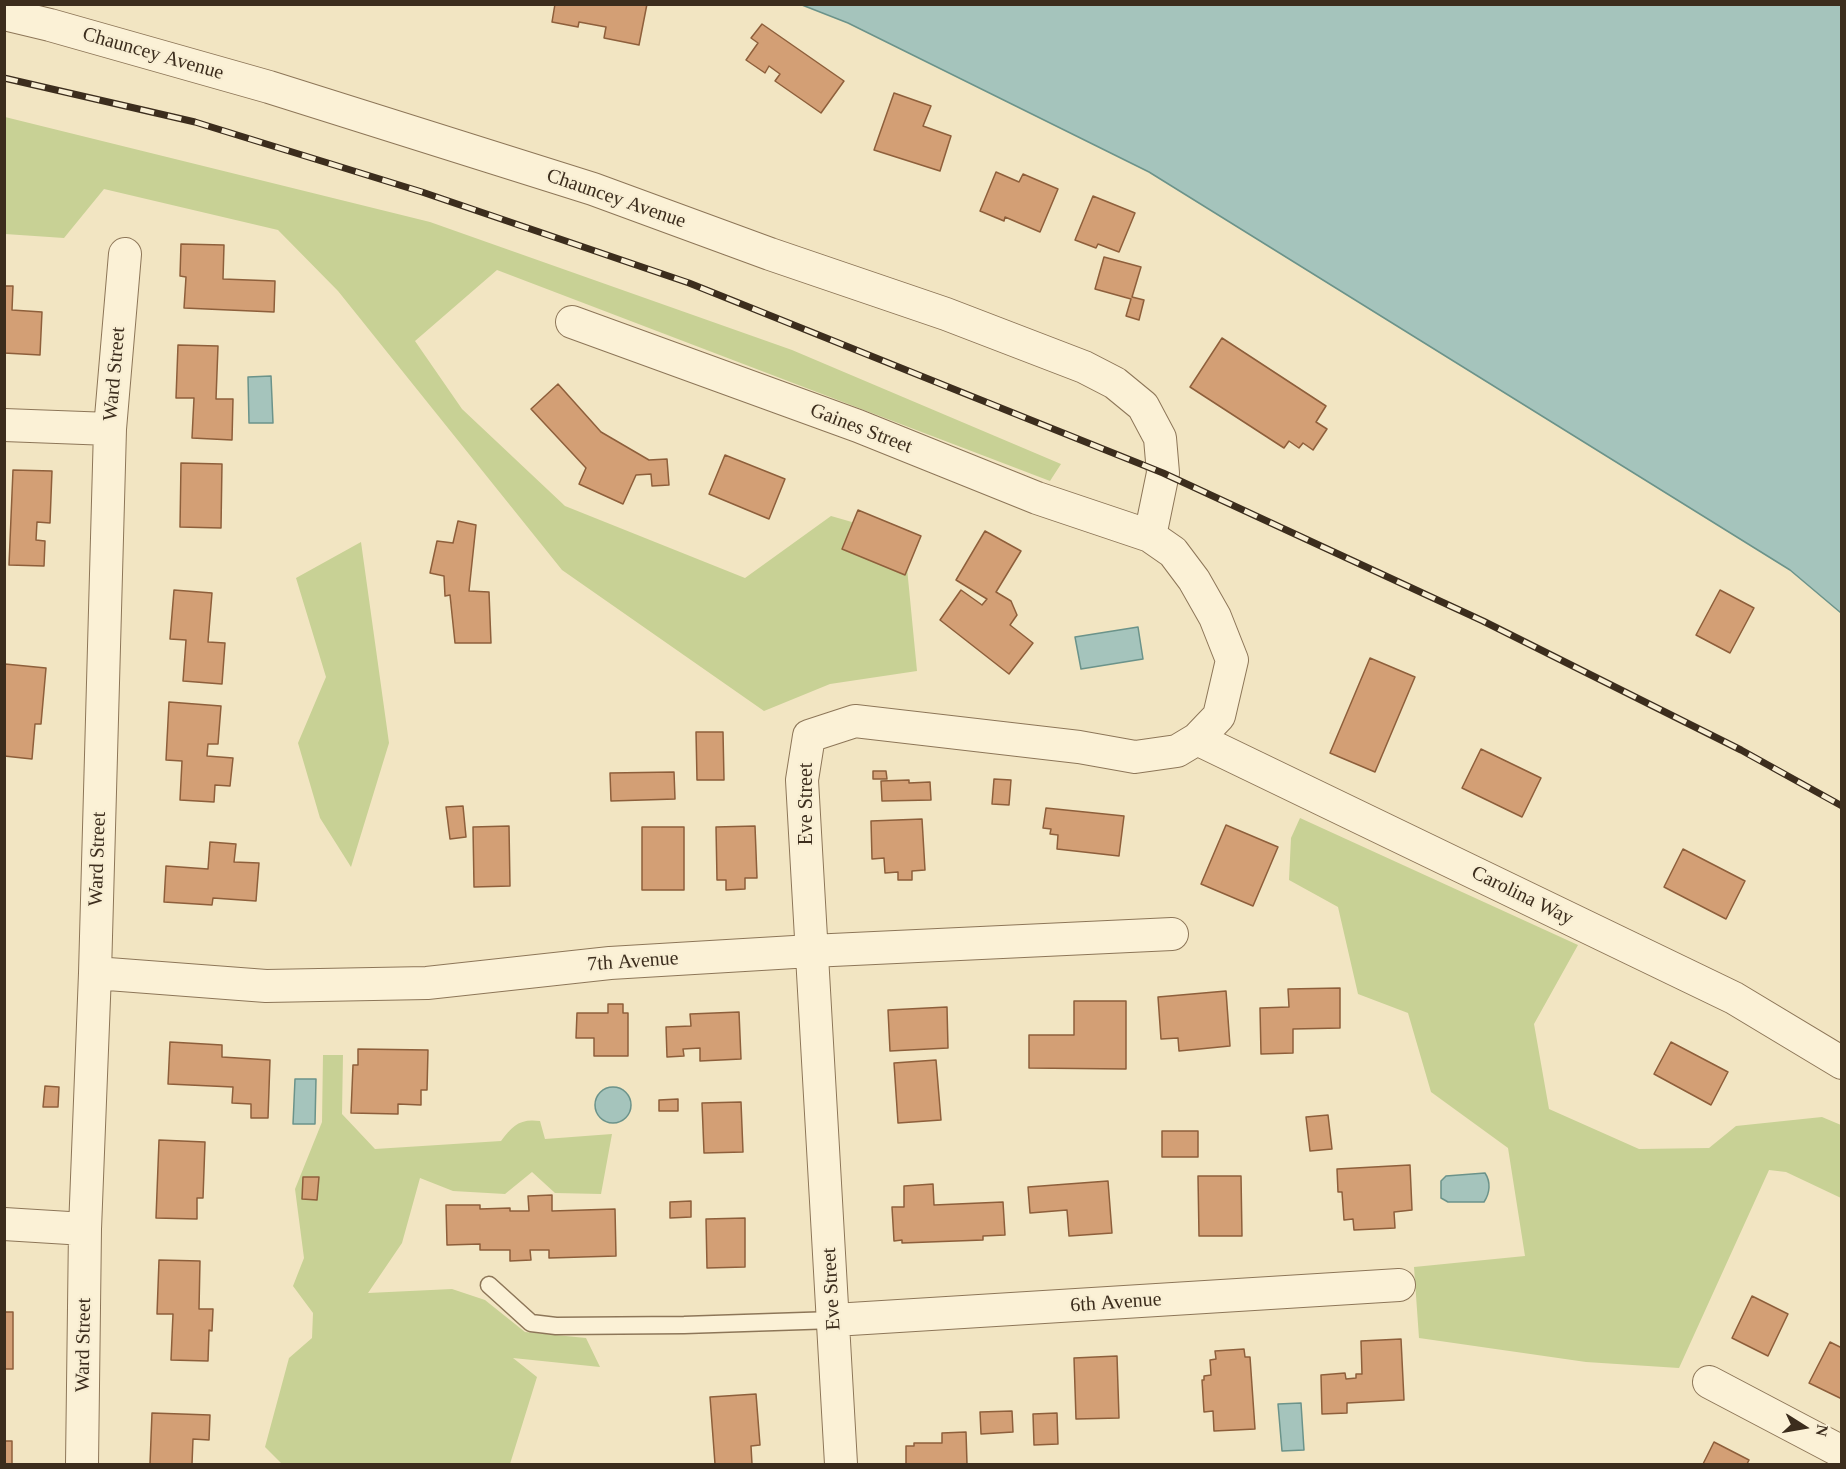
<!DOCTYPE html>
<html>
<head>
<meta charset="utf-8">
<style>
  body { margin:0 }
  #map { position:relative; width:1846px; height:1469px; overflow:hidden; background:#f2e5c2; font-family:Georgia,serif }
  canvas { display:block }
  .frame { position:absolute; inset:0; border:6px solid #3c2d1d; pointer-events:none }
  .north { position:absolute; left:1774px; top:1397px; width:60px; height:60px; -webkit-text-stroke:4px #f8eed3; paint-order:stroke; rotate:101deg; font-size:16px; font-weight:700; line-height:24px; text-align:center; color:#3c2d1d }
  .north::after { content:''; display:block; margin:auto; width:21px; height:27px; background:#3c2d1d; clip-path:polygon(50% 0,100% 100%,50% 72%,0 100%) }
</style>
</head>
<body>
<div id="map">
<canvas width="1846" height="1469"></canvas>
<div class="frame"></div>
<div class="north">N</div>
</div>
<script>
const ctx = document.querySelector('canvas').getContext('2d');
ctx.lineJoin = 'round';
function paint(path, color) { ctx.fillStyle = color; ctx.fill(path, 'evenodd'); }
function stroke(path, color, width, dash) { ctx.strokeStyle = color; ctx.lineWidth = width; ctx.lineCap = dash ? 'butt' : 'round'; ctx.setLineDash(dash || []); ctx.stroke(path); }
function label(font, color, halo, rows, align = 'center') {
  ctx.font = font + ' Georgia,serif'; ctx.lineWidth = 4.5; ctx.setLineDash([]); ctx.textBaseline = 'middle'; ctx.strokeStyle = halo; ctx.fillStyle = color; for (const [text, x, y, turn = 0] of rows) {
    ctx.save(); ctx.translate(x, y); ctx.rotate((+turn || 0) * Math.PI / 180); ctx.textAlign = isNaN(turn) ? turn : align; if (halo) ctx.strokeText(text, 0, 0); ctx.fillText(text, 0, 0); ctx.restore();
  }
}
paint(new Path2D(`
  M5 117 430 222 792 350 1061 464 1050 481 497 270 415 341 462 409 565 506 745 578 831 516 904 537 917 671 830 684 764 711 562 570 338 291 278 230 104 189 64 238 5 234Z
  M361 542 389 743 351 867 320 818 298 743 326 677 296 578Z
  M1300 818 1578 945 1534 1024 1549 1109 1639 1149 1709 1148 1736 1126 1822 1117 1841 1125V1198L1786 1172 1769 1170 1679 1368 1586 1362 1419 1338 1414 1267 1525 1256 1508 1148 1431 1092 1408 1013 1358 994 1338 907 1289 880 1291 838Z
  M323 1055H343L342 1114 375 1149 501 1141C512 1126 520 1118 540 1121L545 1139 612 1134 601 1194 555 1193 532 1172 505 1194 453 1191 420 1178 402 1243 368 1293 452 1289 485 1300 525 1332 586 1338 600 1367 513 1358 537 1377 510 1464H282L265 1447 289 1358 312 1338 313 1313 293 1286 304 1258 295 1189 322 1122Z`), '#c8d195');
const water = new Path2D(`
  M802 5H1841V613L1790 570 1149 172 848 23Z
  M271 376 273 423H249L248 377Z
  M1138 627 1143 659 1081 669 1075 637Z
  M295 1079H316L315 1124H293Z
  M595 1105a18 18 0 1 1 36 0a18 18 0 1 1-36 0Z
  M1485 1173C1491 1182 1490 1193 1484 1202H1448L1441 1198V1181L1446 1176Z
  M1301 1403 1304 1450 1282 1451 1278 1404Z`);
paint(water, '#a5c4bc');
stroke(water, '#6b938a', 1.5);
const building = new Path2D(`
  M555 4H647L639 45 604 38 606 27 579 22 578 27 552 22Z
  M762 24 844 81 821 113 775 81 780 74 769 66 765 73 746 60 758 43 751 38Z
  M894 93 931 106 923 126 951 136 940 171 874 150Z
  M996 172 1019 182 1023 174 1058 189 1040 232 1005 217 1004 221 980 211Z
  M1093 196 1135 213 1119 252 1098 244 1096 248 1075 240Z
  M181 244 224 245 223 279 275 281 274 312 184 308 186 277 180 276Z
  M1104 257 1141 267 1132 297 1144 300 1139 320 1126 316 1131 299 1095 289Z
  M4 286H13L12 310 42 312 40 355 4 353Z
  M1222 338 1326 406 1316 422 1327 429 1313 450 1303 443 1299 448 1289 441 1284 448 1190 387Z
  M178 345 218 346 216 399H233L232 440 192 438 194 398H176Z
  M558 384 601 432 649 460 667 459 669 485 652 486 651 474 636 475 623 504 579 484 586 468 531 409Z
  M725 455 785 479 769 519 709 494Z
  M181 463 222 464 221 528 180 527Z
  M13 470 52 471 50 523 37 522 36 540 45 541 44 566 9 565Z
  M858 510 921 536 905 575 842 549Z
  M458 521 476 525 469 591 489 592 491 643H455L450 595 445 596 444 576 430 573 437 541 453 543Z
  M985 531 1021 551 996 592 1011 601 1017 615 1010 625 1033 643 1009 674 940 620 961 590 982 605 987 599 956 580Z
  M174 590 212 593 208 642 225 643 222 684 183 681 186 640 170 639Z
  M1720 590 1754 608 1730 653 1696 635Z
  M1370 658 1415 677 1375 772 1330 753Z
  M5 664 46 668 41 724H35L32 759 4 756Z
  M169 702 221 706 218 744H208L207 756 233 758 230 786 215 785 214 802 180 800 182 761 166 760Z
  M696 732H723L724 780H697Z
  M1481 749 1541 778 1522 817 1462 788Z
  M873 771H886L887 779H873Z
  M674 772 675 799 611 801 610 773Z
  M994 779 1011 780 1009 805 992 804Z
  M909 780V783L930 782 931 800 882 801 881 781Z
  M463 806 466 837 450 839 446 807Z
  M1046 808 1124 816 1119 856 1057 849 1058 835 1050 834 1051 829 1043 828Z
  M922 819 925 870 912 871V880H898V872L885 873 884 858 872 859 871 821Z
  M1226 825 1278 847 1253 906 1201 884Z
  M509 826 510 886 474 887 473 827Z
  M755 826 757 878H745V889L726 890V880H717L716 827Z
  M642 827H684V890H642Z
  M210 842 236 844 234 862 259 863 256 901 213 898 212 905 164 902 166 866 208 869Z
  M1683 849 1745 881 1726 919 1664 887Z
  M1340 988V1028L1293 1029V1053L1261 1054 1260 1008 1289 1007 1288 989Z
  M1226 991 1230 1046 1179 1051 1178 1038 1161 1039 1158 997Z
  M1074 1001H1126V1069L1029 1068V1035H1074Z
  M608 1004H623V1013H628V1056H594V1038H576L577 1013H608Z
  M947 1007 948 1048 890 1051 888 1010Z
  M739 1012 741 1059 700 1061V1048L683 1049 684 1056 667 1057 666 1027 691 1026 690 1014Z
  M170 1042 222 1045V1057L270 1060 268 1118H251V1104L232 1103 233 1087 168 1084Z
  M1671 1042 1728 1072 1711 1105 1654 1074Z
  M358 1049 428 1050 427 1090H421V1105L398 1104V1114L351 1113 353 1065H358Z
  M936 1060 941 1120 898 1123 894 1063Z
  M45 1086 59 1087 58 1107H43Z
  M678 1099V1111H659V1100Z
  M741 1102 743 1152 704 1153 702 1103Z
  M1328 1115 1332 1149 1310 1151 1306 1117Z
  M1162 1131H1198V1157H1162Z
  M159 1140 205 1142 203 1198H197V1219L156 1218Z
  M1410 1165 1412 1210 1394 1212 1395 1228 1354 1230 1353 1219 1344 1220 1342 1192H1338L1337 1169Z
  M1198 1176H1241L1242 1236H1199Z
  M303 1177H319L317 1200 302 1199Z
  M1108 1181 1112 1233 1069 1236 1067 1210 1030 1213 1028 1187Z
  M933 1184 934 1205 1003 1202 1005 1235 983 1236V1240L902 1243V1240L894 1241 892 1207H904V1186Z
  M552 1195V1211L615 1209 616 1256 549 1258V1250H530L531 1260 510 1261V1250H480V1244L447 1245 446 1205H480V1209L510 1208V1211H529L528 1196Z
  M691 1201V1217L670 1218V1202Z
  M745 1218V1267L707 1268 706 1219Z
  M159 1260 200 1261 199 1309H213L212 1331 209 1330 208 1361 171 1360 173 1314H157Z
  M1752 1296 1788 1314 1768 1356 1732 1338Z
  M4 1312H13V1369H4Z
  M1401 1339 1404 1400 1347 1403V1413L1322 1414 1321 1375 1345 1373 1346 1379 1356 1378V1374H1362L1361 1341Z
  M1830 1342 1842 1348V1399L1809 1383Z
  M1244 1349 1245 1357H1250L1255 1429 1214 1431 1213 1411 1204 1412 1202 1380H1204V1376L1211 1375 1210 1360 1216 1359 1215 1351Z
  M1117 1356 1119 1418 1076 1419 1074 1358Z
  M756 1394 760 1445 751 1446 752 1464H715L710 1397Z
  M1012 1411 1013 1432 981 1434 980 1412Z
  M152 1413 210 1415 209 1440 193 1439 192 1464H150Z
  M1057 1413 1058 1444 1034 1445 1033 1414Z
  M966 1432 967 1464H906V1446H914V1443H942V1433Z
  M4 1441H12V1464H4Z
  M1714 1442 1749 1460 1747 1464H1703Z`);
paint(building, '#d39f75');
stroke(building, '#8e5f3b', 1.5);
const lane = new Path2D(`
  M489 1285 531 1323 556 1326 684 1325 834 1320`);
const street = new Path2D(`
  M4 14 50 25 269 87 593 189 770 254 946 314 1084 367 1115 383 1143 406 1160 438 1163 473 1150 536 1173 552 1194 580 1215 617 1232 660 1219 716 1197 739 1177 751 1135 757 1079 747 855 721 809 736 802 780 841 1464
  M572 322 858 426 1037 498 1150 536
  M4 425 110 429
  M1197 739 1734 998 1842 1063
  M95 973 266 986 427 983 610 963 811 951 1172 934
  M4 1224 85 1229
  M834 1320 1399 1285
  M1709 1382 1842 1452
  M82 1464 85 1229 95 973 110 429 125 254`);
stroke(lane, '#8d7658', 19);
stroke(street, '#8d7658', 34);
stroke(lane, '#fbf1d6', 16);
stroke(street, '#fbf1d6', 32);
const rail = new Path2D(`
  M4 78 195 122 422 192 689 283 1163 473 1483 621 1741 750 1842 806`);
stroke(rail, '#3c2d1d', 7);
stroke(rail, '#f8eed3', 4.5, [14]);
label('20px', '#3c2d1d', '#f8eed3', [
  ["Chauncey Avenue",153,54,16],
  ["Chauncey Avenue",616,199,19],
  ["Ward Street",115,374,-85],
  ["Gaines Street",861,429,21],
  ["Eve Street",807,804,-90],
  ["Ward Street",98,859,-88],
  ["Carolina Way",1522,896,26],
  ["7th Avenue",633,962,-4],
  ["Eve Street",832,1289,-93],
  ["6th Avenue",1116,1303,-4],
  ["Ward Street",84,1345,-89]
]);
</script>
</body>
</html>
